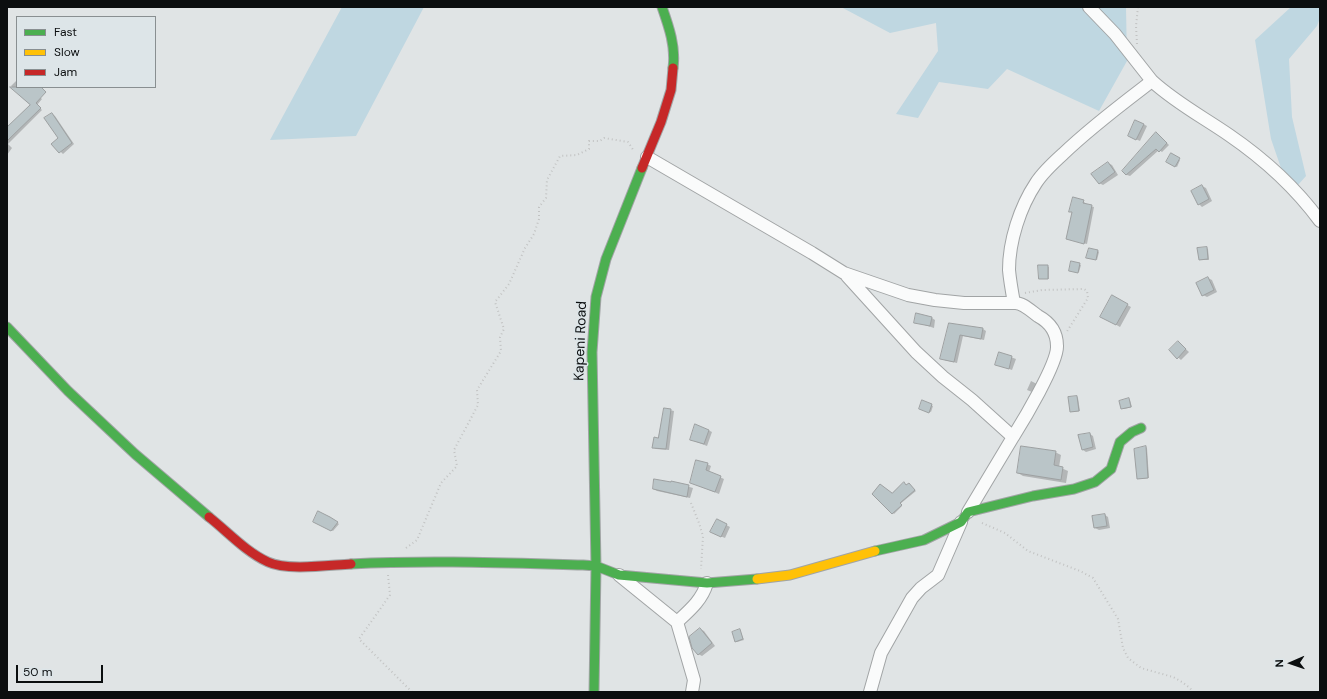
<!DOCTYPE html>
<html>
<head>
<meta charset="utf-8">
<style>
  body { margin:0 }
  #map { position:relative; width:1327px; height:699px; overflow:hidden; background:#e0e4e5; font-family:"DM Sans",sans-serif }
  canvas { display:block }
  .frame { position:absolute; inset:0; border:8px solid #0b0e0f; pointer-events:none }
  .legend { position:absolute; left:16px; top:16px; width:140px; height:72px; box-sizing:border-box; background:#dde5e8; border:1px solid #898f91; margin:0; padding:5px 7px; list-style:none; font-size:12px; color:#0b0e0f }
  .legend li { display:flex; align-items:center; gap:8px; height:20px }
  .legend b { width:20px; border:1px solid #898f91 }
  .north { position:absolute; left:1271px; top:643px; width:40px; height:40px; -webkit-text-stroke:3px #dde5e8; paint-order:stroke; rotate:268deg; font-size:11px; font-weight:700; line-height:16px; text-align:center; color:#0b0e0f }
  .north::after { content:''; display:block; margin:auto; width:14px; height:18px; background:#0b0e0f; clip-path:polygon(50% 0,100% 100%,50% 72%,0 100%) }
  .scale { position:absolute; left:16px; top:665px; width:87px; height:18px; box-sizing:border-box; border:2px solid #0b0e0f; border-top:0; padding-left:5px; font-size:12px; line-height:14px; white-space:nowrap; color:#0b0e0f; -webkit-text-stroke:3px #dde5e8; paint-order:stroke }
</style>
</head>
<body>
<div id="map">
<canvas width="1327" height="699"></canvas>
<div class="frame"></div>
<ul class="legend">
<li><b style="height:5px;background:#4caf50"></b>Fast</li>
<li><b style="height:5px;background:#ffc107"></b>Slow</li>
<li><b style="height:5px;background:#c62828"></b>Jam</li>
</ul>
<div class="north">N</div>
<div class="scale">50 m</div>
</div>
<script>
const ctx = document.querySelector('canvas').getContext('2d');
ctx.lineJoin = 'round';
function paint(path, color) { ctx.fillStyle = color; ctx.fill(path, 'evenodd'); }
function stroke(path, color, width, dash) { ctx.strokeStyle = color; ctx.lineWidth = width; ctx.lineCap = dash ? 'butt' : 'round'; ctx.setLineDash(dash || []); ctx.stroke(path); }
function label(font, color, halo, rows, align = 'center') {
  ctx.font = font + ' "DM Sans",sans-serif'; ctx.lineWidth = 3; ctx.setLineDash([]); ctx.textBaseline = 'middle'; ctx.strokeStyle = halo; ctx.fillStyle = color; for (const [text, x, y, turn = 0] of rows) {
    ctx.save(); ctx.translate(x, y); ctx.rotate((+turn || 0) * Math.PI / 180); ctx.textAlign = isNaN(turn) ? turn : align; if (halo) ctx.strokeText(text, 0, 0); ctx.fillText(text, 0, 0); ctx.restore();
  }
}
paint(new Path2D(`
  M342 7H424L356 136 270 140Z
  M841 7H1126L1127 61 1099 111 1007 69 988 89 939 82 918 118 896 114 938 51 936 23 890 33Z
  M1291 7H1320V18L1317 26 1289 59 1292 117 1306 176 1290 194 1271 139 1255 40Z`), '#bfd7e1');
paint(new Path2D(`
  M17 80V87H28L42 99 37 105 42 110 8 144 12 148 7 155V131L31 105 11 86Z
  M52 114 55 116 74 144 63 154 53 144 59 139Z
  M1143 124 1147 126 1140 141 1129 136Z
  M1159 135 1169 145 1162 152 1159 150 1130 176 1127 175 1123 171Z
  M1171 155 1180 160 1177 167 1168 162Z
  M1108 163 1112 165 1118 175 1103 185 1099 183Z
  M1202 186 1206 188 1212 201 1202 207 1199 204Z
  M1083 201 1085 203V205L1094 207 1087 244 1067 239 1073 213 1070 211Z
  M1206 248 1208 249 1209 260H1201L1199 259Z
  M1098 251 1099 252 1097 260 1089 258Z
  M1072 262 1081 265 1079 272 1070 270Z
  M1047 266 1049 267V279H1041L1040 278Z
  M1208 278 1212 280 1217 292 1207 297 1203 295Z
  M1112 297 1131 307 1120 327 1101 316Z
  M932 318 935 320 934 328 915 322Z
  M949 324 983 329 986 331 984 340 963 336 957 363 944 360Z
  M1178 342 1189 352 1181 360 1170 350Z
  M1000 353 1016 359 1012 370 997 365Z
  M1031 381 1037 384 1032 392 1027 390Z
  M1077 397 1078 398 1080 411 1072 412 1071 411Z
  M1129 399 1130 400 1132 407 1124 409H1122Z
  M923 401 933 406 931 412 921 409Z
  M665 409 674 411 669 450 656 449 653 447 659 439Z
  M708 430 712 432 707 446 694 441Z
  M1090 434 1093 436 1096 449 1086 452 1083 450Z
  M1146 447 1147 448 1149 478 1139 479 1138 478Z
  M1055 452 1061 455 1059 467 1068 471 1066 483 1023 476 1018 473Z
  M707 464 711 466 709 472 724 479 719 494 694 484Z
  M672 482 693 488 690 498 657 491 654 489Z
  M909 484 916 491 900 504 902 506 894 514 874 494H893Z
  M1105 515 1108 517 1110 528 1099 530 1095 528Z
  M332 519 339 524 333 531 314 522Z
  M717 520 730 527 725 538 715 534Z
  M700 629 704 631 715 646 702 656 698 654Z
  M740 630 744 640 737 642H736Z`), '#0003');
const building = new Path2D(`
  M10 87H41L46 92 36 103 41 108 7 141V127L30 105Z
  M52 113 72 143 59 153 51 144 58 138 44 118Z
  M1135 120 1144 124 1136 140 1128 136Z
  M1156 132 1167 143 1159 152 1156 149 1126 175 1122 171Z
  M1171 153 1180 158 1175 167 1166 162Z
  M1108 162 1115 172 1099 184 1091 174Z
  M1202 185 1209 199 1198 205 1191 191Z
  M1073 197 1084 200 1083 203 1092 205 1084 244 1066 239 1072 212H1069Z
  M1207 247 1208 259 1199 260 1197 248Z
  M1089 248 1098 250 1096 260 1086 258Z
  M1071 261 1080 263 1078 273 1069 271Z
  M1038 265H1048V279H1039Z
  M1208 277 1214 290 1202 296 1196 283Z
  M1112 295 1128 304 1116 325 1100 317Z
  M916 313 932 317 930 326 914 323Z
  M949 323 983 328 981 339 960 335 954 362 940 359Z
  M1178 341 1186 349 1177 359 1169 350Z
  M999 352 1012 356 1009 369 995 365Z
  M1077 396 1079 411 1070 412 1068 397Z
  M1129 398 1131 407 1121 409 1119 401Z
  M922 400 932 404 929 413 919 409Z
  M664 408 671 409 666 449 652 448 654 437 658 438Z
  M695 424 709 430 704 444 690 440Z
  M1090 433 1093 447 1082 450 1078 435Z
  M1021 446 1056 451 1054 465 1063 467 1061 480 1017 473Z
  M1146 446 1148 478 1137 479 1134 449Z
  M696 460 708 463 706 470 721 476 715 492 690 483Z
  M654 479 671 482V481L689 485 687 497 653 489Z
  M904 482 906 485 909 483 915 490 900 503 902 505 892 514 872 494 880 484 892 493Z
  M318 511 330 517 338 522 331 531 313 522Z
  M1105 514 1107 526 1094 528 1092 516Z
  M717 519 727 524 721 537 710 532Z
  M700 628 712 643 698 655 692 648 689 637Z
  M740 629 743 639 735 642 732 632Z`);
paint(building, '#bac5c8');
stroke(building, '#9da0a1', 1);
const street = new Path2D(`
  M1089 7 1115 34 1152 81C1176 103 1203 117 1229 135 1264 159 1295 187 1320 221
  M647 157 812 253 844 273 908 295 935 300 964 303H1014C1012 292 1010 281 1009 270 1009 241 1020 207 1036 183 1043 172 1053 163 1063 154 1091 127 1122 104 1152 81
  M847 276 916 352 943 377 972 400 1013 437 968 512
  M1013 437C1023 421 1058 363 1057 346 1057 332 1049 322 1038 316 1031 311 1022 302 1014 303
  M619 575 677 622 694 680 692 692
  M677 622C690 610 702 600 707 583
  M870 692 881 653 912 598 921 588 938 575 961 522`);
const fast = new Path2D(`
  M662 7C669 27 676 47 673 68
  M7 327 68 391 135 454 209 517
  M875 551 924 540 961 522 968 512 1033 496 1074 489 1095 482 1111 469 1120 442 1132 432 1141 428
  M351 564C429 560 506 563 583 565L596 566 619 575 707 583 757 579
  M594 692 596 566 592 352 596 297 606 259 642 168`);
const slow = new Path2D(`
  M757 579 790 575 875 551`);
const jam = new Path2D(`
  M642 168 661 122 671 90 673 68
  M209 517C228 532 246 552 268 562 287 571 330 565 351 564`);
stroke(street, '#a1a4a5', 14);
stroke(fast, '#a1a4a5', 11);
stroke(slow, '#a1a4a5', 11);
stroke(jam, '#a1a4a5', 11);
stroke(new Path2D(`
  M1137 44 1136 26 1138 7
  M1025 293 1042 290 1084 289 1087 291 1088 298 1066 333
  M691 503 699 523 703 536 701 569
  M982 523 1005 533 1028 551 1080 571 1093 578 1118 619 1123 648 1128 658 1141 668 1173 677 1182 682 1190 688 1193 692
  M406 548 417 540 441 483 457 466 454 450 478 405 477 390 501 351 500 337 504 329 495 302 509 284 525 248 534 234 539 219V207L546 198 547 180 560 156 577 155 589 149V141H600L604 138 628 142 634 151
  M388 575 390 595 359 639 412 692`), '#c2c3c3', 2, [1, 3]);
stroke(street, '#fafbfb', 12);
stroke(fast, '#4caf50', 9);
stroke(slow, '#ffc107', 9);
stroke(jam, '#c62828', 9);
label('14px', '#0b0e0f', '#dde5e8', [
  ["Kapeni Road",581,341,-88]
]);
</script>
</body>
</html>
